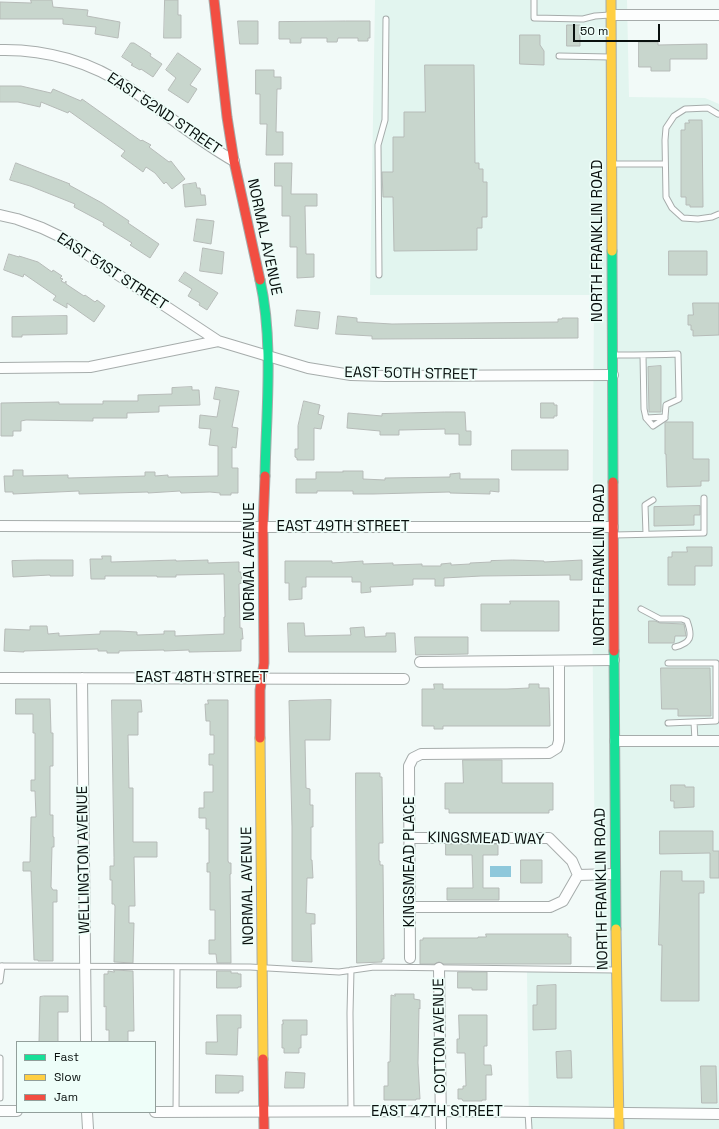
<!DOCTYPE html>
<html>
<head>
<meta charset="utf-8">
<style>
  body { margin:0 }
  #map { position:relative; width:719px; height:1129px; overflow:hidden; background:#f2faf8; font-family:"Space Grotesk",sans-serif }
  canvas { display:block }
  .legend { position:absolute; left:16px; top:1041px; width:140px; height:72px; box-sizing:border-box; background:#eefef9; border:1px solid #929f9b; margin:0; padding:5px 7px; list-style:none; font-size:12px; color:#09100e }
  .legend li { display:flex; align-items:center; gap:8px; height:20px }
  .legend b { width:20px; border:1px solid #929f9b }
  .scale { position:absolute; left:573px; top:24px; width:87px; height:18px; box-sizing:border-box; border:2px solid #09100e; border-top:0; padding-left:5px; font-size:12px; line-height:14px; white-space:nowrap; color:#09100e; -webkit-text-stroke:3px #eefef9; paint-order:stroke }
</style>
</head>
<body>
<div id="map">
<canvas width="719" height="1129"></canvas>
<ul class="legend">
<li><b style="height:5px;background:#16e098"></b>Fast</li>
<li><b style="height:5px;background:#ffcf43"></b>Slow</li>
<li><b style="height:5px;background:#f24e42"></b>Jam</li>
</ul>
<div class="scale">50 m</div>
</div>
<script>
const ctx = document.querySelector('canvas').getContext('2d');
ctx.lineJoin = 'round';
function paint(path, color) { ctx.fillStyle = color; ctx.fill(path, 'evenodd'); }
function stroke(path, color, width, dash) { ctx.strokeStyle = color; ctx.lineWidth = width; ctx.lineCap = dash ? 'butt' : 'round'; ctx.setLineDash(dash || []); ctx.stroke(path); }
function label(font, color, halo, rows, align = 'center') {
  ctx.font = font + ' "Space Grotesk",sans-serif'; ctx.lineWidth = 3.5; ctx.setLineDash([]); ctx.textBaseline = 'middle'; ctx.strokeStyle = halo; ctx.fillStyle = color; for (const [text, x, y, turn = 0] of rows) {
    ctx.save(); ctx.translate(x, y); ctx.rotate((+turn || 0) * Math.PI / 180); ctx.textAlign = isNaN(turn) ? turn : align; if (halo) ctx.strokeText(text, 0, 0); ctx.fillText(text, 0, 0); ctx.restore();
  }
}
paint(new Path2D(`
  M375 0H627L629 97 705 98 719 104V1129H529L527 973 528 969H596L592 595 594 295H370Z`), '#e2f5ef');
paint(new Path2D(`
  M490 866H511V877H490Z`), '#8ec8db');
const building = new Path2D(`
  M31 0H52L53 7 88 10 87 16 120 22 118 38 95 34 96 27 63 24V19H0V2L31 3Z
  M165 0H178V15H181V38H164Z
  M238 21H258V44H240Z
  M346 21H370V38H368V41H358V38H338L337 42H327V38H301V43H290V39H279V22Z
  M567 25H580V46H567Z
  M520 35H540V45L544 51V65L520 64Z
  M639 42H658V45L707 44V59H670V71H651V67H639Z
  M131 43H134L151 54 150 56 162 64 153 77 141 69 140 70 131 65 133 64 122 57Z
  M178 53 201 69 190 85 197 89 188 103 168 90 176 78 166 70Z
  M425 65H474L475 163H479V169H483V182H487V217H482V228H477V250L394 251 393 197H383L382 172H393V137H404V112H425Z
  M256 70H274V77H281V89H277L276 132H283V155H266L267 124H260V94H256Z
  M0 86H21L51 93 53 89 81 101 82 99 141 141 142 140 151 145 149 147 169 162 171 161 185 179 172 189 166 182 164 184 155 173 146 167 143 172 121 156 125 151 69 111 68 113 41 102 40 107 18 102H0Z
  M689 120H702L703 207H690V205H686V197H681V130H685V123H689Z
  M16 163 70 184 69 185 102 203 129 221 128 223 159 244 150 258 130 245 132 243 103 225 104 223 74 207 75 204 30 186 10 180Z
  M275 163H292L291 194H317V206H305L306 254H314V277L297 278V247H290V216H282V186H275Z
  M196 183 197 188H200L201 195H205L206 205 185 207 183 185Z
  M197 219 214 221 211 244 194 241Z
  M203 248 224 252 222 274 200 271Z
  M669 251H707V275H669Z
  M9 254 19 257V256L38 262 52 272 53 270 62 276 60 278 63 279 61 281 65 283 66 281V284L84 296 85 295 95 302 97 300 105 306 94 322 67 303V308L53 300 56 296 24 274 23 277 4 270Z
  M185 272 218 293 207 310 199 305 200 303 188 296 192 289 179 281Z
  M693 303H719V335L693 336V330H691V325H688V315H693Z
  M297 310 320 312 318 329 295 326Z
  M67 316V334L22 335V337H12V317Z
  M338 316 357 318V322L392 324 558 322V319H562V318H578V338L372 339V336L336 334Z
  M661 366V412H649L648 367Z
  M192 387V390H199L200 405 159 406V412L127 413V418H93V421L26 420 21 421V431H13V436H1V403L59 402V404H103V401H138V395L172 394V388Z
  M216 387 239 391 232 427 238 428 236 448 232 447V468H238V493H231V495H220V493L210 492 181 493 180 491 148 493V492L79 494V491L13 494V492H5L4 476H13V470H23V476L68 475V478L145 476V472H155V476L168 475V477L218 476V446L209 445 211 429 199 428 200 415 217 417 220 400 214 399Z
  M304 401 320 405 318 414 324 416 321 429 314 428V460H297V458L295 457V449H298V426Z
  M541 403H554V405H557V416H554V418H541Z
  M445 412H465L466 431H471V445H459V434H445V429L402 430H399V435H380V431L347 428 348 413 382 416V414Z
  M666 422H693V459H709V481H701V486L667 487 666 454H665V423Z
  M512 450H568V470H512Z
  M343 471H363V479L385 480V478L450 477V474L460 473V479H499V492L490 491V494L450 493V492L373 494H353V491H317V493H296V479H316V472H343Z
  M700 506V515H694V525L654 526V507Z
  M687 547H712V566H695V585H668V557H672V552H687Z
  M102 556H111V562L176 560V561L208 560V563L239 562V572H241L242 583 239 584 240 628H242L243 639H241V651L189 652V650L164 651V650L119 651V653H107V651H98V649L24 651V652L4 651 5 629 30 630V626H47L48 634 59 633V636L100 634V631H119L137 632V635L164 634V631H175V636L224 634V617H225L224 574 176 575V577H157V576H105V579H91L90 559H102Z
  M36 560H73V576H50V575L13 577 12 561Z
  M513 560 544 561V562L582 560V580H570V575L481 576 444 578V586H435V579H413V585L370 587 371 592 361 593V582H352V577H306V587H302V599L289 600V583H285V561H332V563L363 561V564L393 563V565L422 564V566H441V564L451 563V565L470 564V563L491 562V561Z
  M510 601H559V631H481V604H510Z
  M649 621H655L660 623 684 624 686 636H675L674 643H649Z
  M288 623H304L305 636 351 635 350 628 364 627 365 637 386 636V633H395L396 652H289Z
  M415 637H468V654L416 655Z
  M661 668H710L711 716H678V709H662Z
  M434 684H443V689H507L529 688V684H539V688H549L550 726H443V729H434V726H422V689H434Z
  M16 699H50L51 733H53V766H50V815H53V837H54V847H52L51 887 53 890H57V902H53V961H38V960H34L31 871H23V862H30L31 817H36L35 791H31V780H35V733H33V714H16Z
  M112 700H141L142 712H138V735H128L129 788H133V842H157V857H134L135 906H129V923H134L133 963 114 962 115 906 114 904H112V880H110V866H114V858Z
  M208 700H228V861L229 863H231V874H230L231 963H217L216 954H209V940H215V910H210V872H207V863H209V829H206V818H199V808H204V792H213V765H209V754H214V735H210V721H206L205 704H208Z
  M331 700 330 740H305L306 788 310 789V805H313V827H311V860H312L313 878H307L306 913 315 914V924H311L312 962 292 961V827L289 701Z
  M463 760H502V783H553V810H549V813H449V809H445V783H463Z
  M356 773H380V777H382L383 843H379V861H380V865H383L384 959H382V962L357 963Z
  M671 785H685V787H694V807L674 808V801H671Z
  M660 831H713V851H719V878H710V853L660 854Z
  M446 844H498V855H483V888H499V900H447V888H473L472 855H446Z
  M521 860H542V883H521Z
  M661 871H682V881H704V893H699V1001H661L662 945H659Z
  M486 934H568V937H571V964H444L439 962 434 964H420V940H423V938H478V937H486Z
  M114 970 133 971 134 1031H128V1042H109V1030H106V1006L104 1007V974H108V971L114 972Z
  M217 971H231V973H238V974H241V987H238V988H217Z
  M458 972H487V990H472V988H458Z
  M556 985V1029L533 1030V1005H537V986Z
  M395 994H414V999L420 1000V1009L419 1008 418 1063 420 1099H416V1100H384V1086H388V1062H390L391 995 395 996Z
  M44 996H68V1012H58V1042H39L40 997Z
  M217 1015H241V1028H238L237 1055 206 1054V1042H217Z
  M459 1015H487V1046H484V1065H491L492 1075H486V1100H482V1101H463L462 1099H458V1089H463V1086H466L465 1053H457V1039H459Z
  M283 1020H307V1035H301V1048H299V1053H284V1048H282V1024H283Z
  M571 1051 572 1078H557L556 1052Z
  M701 1066H716L717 1103H702Z
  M286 1072 305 1073 304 1088H285Z
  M216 1075 243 1076V1091H239V1093H216Z`);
paint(building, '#c8d6cd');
stroke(building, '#b6bbb8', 1);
const lane = new Path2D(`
  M534 0V18L583 19 595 16 610 15
  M559 56 610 57
  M718 114 708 108 685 109 674 116 666 128 665 140 666 197 672 208 683 218 698 219 712 217 719 214
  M612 164H665
  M379 275 378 145 385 120 386 19
  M614 355C635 355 656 355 678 354L679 399 666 405 665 417 646 418 644 409 643 355
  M646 418 653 426 665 418
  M646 534 645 505 653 500
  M614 535 704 533V498
  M641 609 660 619H682L687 621C693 637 691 643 675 647
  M668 663H716V721L668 723
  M694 722 695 741
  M0 966 250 967 339 972 374 967 615 970
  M351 970 350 1013 351 1112
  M0 981 2 966
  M0 1058V1098
  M176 1112 177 967
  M528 1112 529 1129`);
const street = new Path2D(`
  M611 15H719
  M0 50C46 49 92 62 129 88 164 112 197 140 234 161
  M0 215 17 219 42 228 61 237 218 341
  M0 368 90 367 218 341 308 368 351 375 385 376 613 375
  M0 526 263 527H613
  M420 662 614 660
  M0 678 404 679
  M82 678 86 1042
  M615 741H719
  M410 838H549L572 861 578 875 615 874
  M410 907H550L563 901 578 875
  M410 958 409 766 413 758 421 754 549 753 557 748 559 741V661
  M439 968 441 1129
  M0 1111H17
  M87 1112 88 1129
  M155 1112 441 1111 719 1114`);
const fast = new Path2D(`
  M612 251 613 482
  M260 280C274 342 266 413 265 476
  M614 651 616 929`);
const slow = new Path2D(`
  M611 0 612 251
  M260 738 263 1059
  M616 929 619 1129`);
const jam = new Path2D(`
  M214 0 227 117 234 161 260 280
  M613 482 614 651
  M260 738V690L264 663 263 527 265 476
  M263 1059 264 1129`);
stroke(lane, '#a6acab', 7);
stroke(street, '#a6acab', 12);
stroke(fast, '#a6acab', 11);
stroke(slow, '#a6acab', 11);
stroke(jam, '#a6acab', 11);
stroke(lane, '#fdfefe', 5);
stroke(street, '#fdfefe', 10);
stroke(fast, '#16e098', 9);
stroke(slow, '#ffcf43', 9);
stroke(jam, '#f24e42', 9);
label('15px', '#09100e', '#eefef9', [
  ["EAST 52ND STREET",164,114,34],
  ["NORMAL AVENUE",264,237,78],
  ["NORTH FRANKLIN ROAD",598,241,-90],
  ["EAST 51ST STREET",112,272,33],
  ["EAST 50TH STREET",411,374,1],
  ["EAST 49TH STREET",343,527],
  ["NORMAL AVENUE",250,562,-90],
  ["NORTH FRANKLIN ROAD",600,565,-90],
  ["EAST 48TH STREET",202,678],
  ["KINGSMEAD WAY",486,839,1],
  ["WELLINGTON AVENUE",84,860,-91],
  ["KINGSMEAD PLACE",410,862,-90],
  ["NORMAL AVENUE",248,886,-91],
  ["NORTH FRANKLIN ROAD",602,889,-91],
  ["COTTON AVENUE",440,1036,-91],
  ["EAST 47TH STREET",437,1112]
]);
</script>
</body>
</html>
